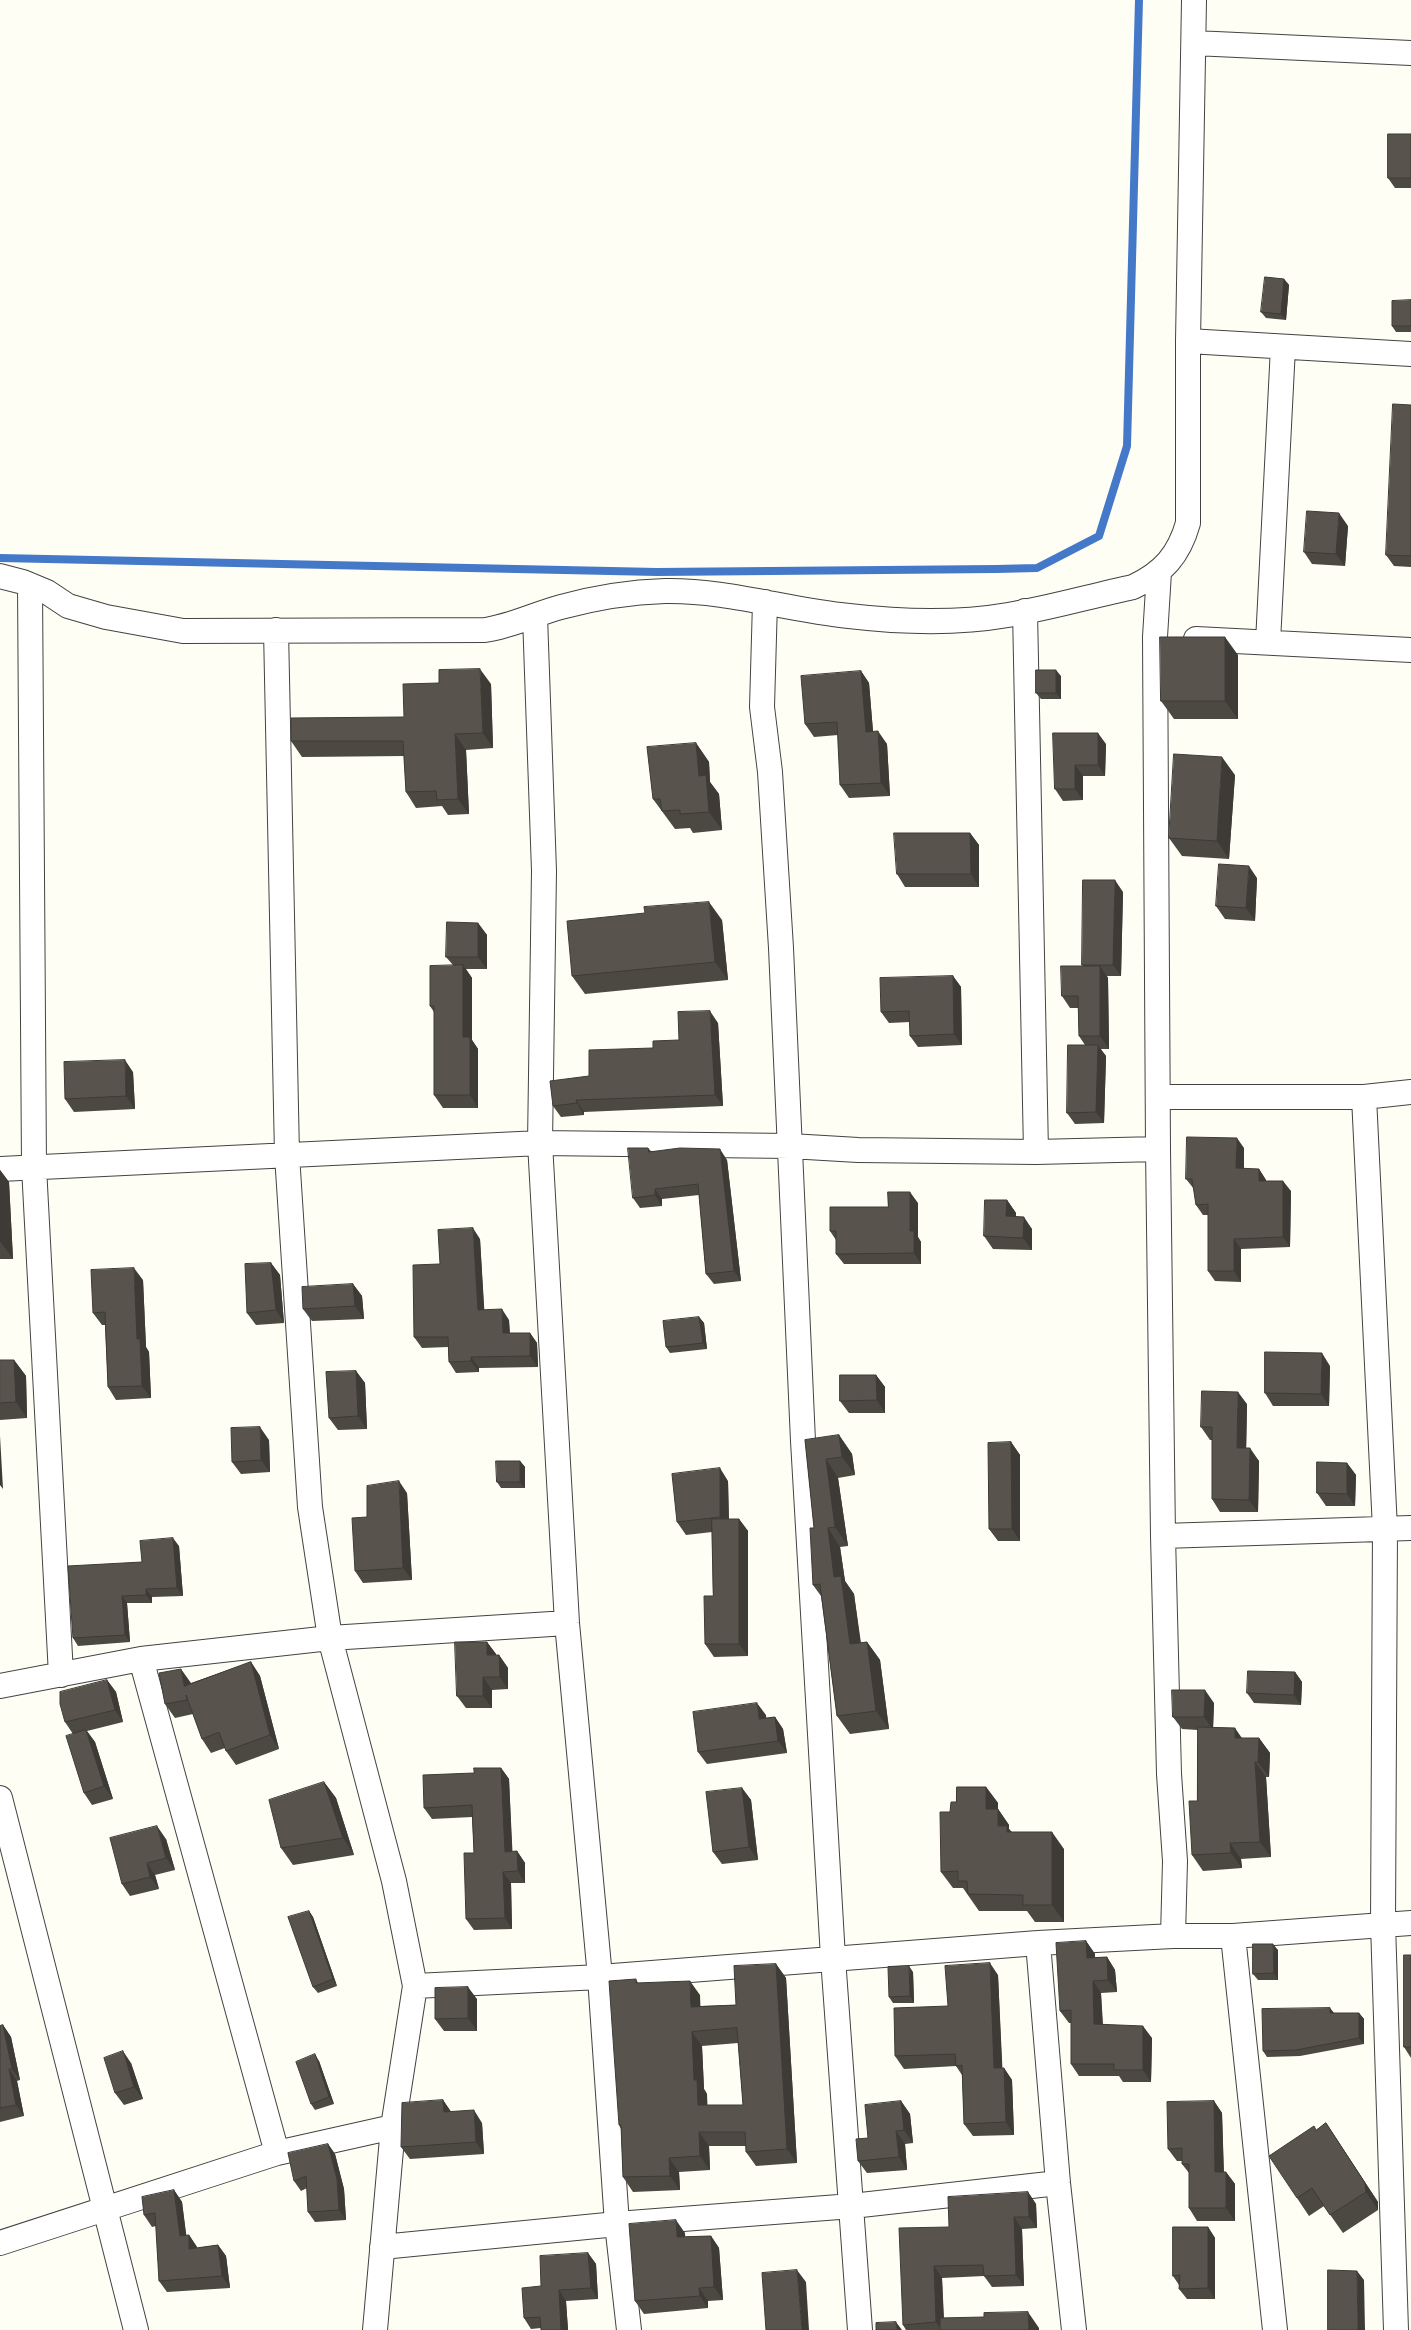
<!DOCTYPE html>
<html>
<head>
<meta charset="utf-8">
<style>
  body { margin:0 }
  canvas { display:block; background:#fefef4 }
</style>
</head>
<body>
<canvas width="1411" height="2330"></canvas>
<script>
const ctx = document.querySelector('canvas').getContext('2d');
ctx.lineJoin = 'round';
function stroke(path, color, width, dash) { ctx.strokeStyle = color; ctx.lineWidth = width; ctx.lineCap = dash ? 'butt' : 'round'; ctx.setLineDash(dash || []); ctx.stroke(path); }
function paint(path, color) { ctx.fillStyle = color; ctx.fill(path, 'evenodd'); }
stroke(new Path2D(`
  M0 558 657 572 996 569 1037 568 1099 536 1127 446 1139 0`), '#4478c8', 8);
const minor = new Path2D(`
  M1194 43 1411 53
  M1188 341 1411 354
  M1159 572 1155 637 1158 1149 1163 1536 1169 1774 1175 1861 1173 1936
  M0 576 23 582 47 592 68 606 106 617 183 631 485 630C512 626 535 614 561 607 594 598 631 592 665 591 728 590 787 610 849 616 900 622 956 624 1008 615 1050 608 1091 596 1133 587 1163 573 1179 555 1188 523V341L1194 0
  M30 585 34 1167 61 1675
  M765 602 762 707 770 772 781 948 803 1441 833 1958 860 2330
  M1025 611 1036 1152
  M535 616 544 871 540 1143 567 1623 600 1977 617 2224 629 2330
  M276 630 287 1155 310 1507 330 1638 394 1881 415 1986 393 2127 375 2330
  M1196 639 1411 650
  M1268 642 1283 347
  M1159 1097H1364L1411 1092
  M1364 1097 1385 1529 1383 1924 1396 2330
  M0 1169 540 1143 790 1146 858 1150 1036 1152 1158 1149
  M1163 1536 1411 1528
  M141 1659 277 2153
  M0 1686 141 1659 330 1638 567 1623
  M0 1798 136 2330
  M1233 1936 1275 2330
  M1038 1943 1058 2183 1074 2330
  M415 1986 600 1977 1038 1943 1173 1936H1233L1411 1923
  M0 2243 277 2153 393 2127
  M382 2247 617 2224 852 2206 1058 2183`);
stroke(minor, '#434343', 26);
stroke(minor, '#fff', 24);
paint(new Path2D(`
  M1411 134V188H1395L1388 178Z
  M1284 279 1289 285 1286 320 1266 318 1261 312Z
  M1411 300V332H1396L1392 326Z
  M1411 405V567L1394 566 1386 555Z
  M1348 526 1345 566 1312 564 1304 552Z
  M1238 655V719H1174L1161 701Z
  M861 671 869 683 873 731 887 744 890 796 849 798 840 785 838 735 814 737 805 724Z
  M1061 676V699H1041L1036 693Z
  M491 684 493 748 466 750 469 814 448 815 442 806 416 808 406 792 404 756 302 757 291 741 404 717Z
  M1053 733 1106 744 1105 776H1083V800L1063 801 1055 789Z
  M696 743 709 762 710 782 719 794 722 830 693 833 690 828 675 829 653 799Z
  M1235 775 1229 859 1182 856 1169 838Z
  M970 833 979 845V887H905L897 874Z
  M1257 878 1255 921 1225 919 1216 906Z
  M1123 892 1121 976H1107L1108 978 1109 1049H1100L1106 1056 1104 1123 1075 1124 1067 1113 1085 1045 1079 1036 1078 1008H1070L1062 996 1083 966 1082 965Z
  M645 913 722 920 728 980 585 994 572 976Z
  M478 923 487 935V969H466L472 978V1040L478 1049V1108H443L434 1095V1012L430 1006 453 965 446 957Z
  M953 976 961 987 962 1045 918 1047 910 1036V1022L889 1023 881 1012Z
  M718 1023 723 1106 584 1112V1115L561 1117 553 1106 589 1076 653 1048 679 1040Z
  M133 1072 135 1109 74 1112 65 1099Z
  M648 1148 651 1151 727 1160 741 1281 714 1284 706 1274 699 1195 662 1199V1206L640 1208 633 1198Z
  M1244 1148V1169H1259L1266 1180V1181L1291 1191 1290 1247 1241 1249V1282L1215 1281 1208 1271V1215H1203L1196 1205 1194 1189 1186 1179Z
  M0 1170 9 1182 13 1259H0Z
  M1007 1200 1016 1213V1216L1032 1229V1250L993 1249 984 1236Z
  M918 1203V1237L921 1242V1264H844L836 1254V1240L830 1231 888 1207Z
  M480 1239 484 1310 509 1320 510 1333H530L537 1343 538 1367 479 1368V1372L456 1373 449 1362 448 1347 422 1348 414 1337 440 1264Z
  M271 1263 280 1275 284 1323 256 1325 247 1313Z
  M143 1280 146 1347 149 1352 151 1398 116 1400 108 1387 105 1325H102L93 1313Z
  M353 1284 362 1296 364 1319 312 1321 303 1309Z
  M699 1317 704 1323 707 1349 670 1353 666 1347Z
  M0 1360H14L26 1376 27 1418 0 1420Z
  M1330 1366 1329 1406H1273L1265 1393Z
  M356 1371 365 1383 367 1429 338 1430 329 1418Z
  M876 1375 885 1387V1413H849L840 1401Z
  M1247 1404 1246 1448 1259 1461 1258 1512H1220L1212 1499V1440H1210L1201 1427Z
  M839 1435 852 1454 855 1475 838 1478 848 1546 840 1547 845 1581 854 1594 861 1643 867 1642 880 1660 889 1729 850 1734 837 1716 821 1596 813 1585 814 1528 805 1440Z
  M269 1440 270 1472 241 1474 232 1462Z
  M1011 1442 1020 1455V1541H998L989 1529Z
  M520 1461 525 1467V1488H501L497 1482Z
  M1347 1463 1356 1475 1355 1506H1326L1317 1493Z
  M728 1481 729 1519H739L748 1531V1656L714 1657 705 1644 713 1596 712 1532 686 1535 677 1522Z
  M407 1493 412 1580 363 1583 355 1571 367 1517Z
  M179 1546 183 1596 152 1597V1603H127L130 1642 78 1646 73 1638 142 1562Z
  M487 1642 496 1654V1655H499L508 1668V1689L492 1690V1708H466L457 1696Z
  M251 1662 260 1676 279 1749 236 1765 226 1751 225 1748 211 1753 202 1739 193 1714 175 1718 165 1704 191 1683Z
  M1295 1672 1302 1682 1301 1705 1254 1703 1247 1693Z
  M107 1680 116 1692 123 1722 87 1731 95 1742 113 1799 92 1805 84 1793 73 1734 65 1722Z
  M1214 1703 1213 1728 1242 1738H1259L1270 1753 1269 1777H1266L1271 1857 1241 1859 1242 1868 1203 1871 1192 1855 1197 1801 1198 1730 1182 1729 1173 1717Z
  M766 1715V1718L775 1717 783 1729 787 1753 707 1764 698 1752Z
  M501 1768 509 1779 512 1852 517 1851 525 1863V1883H511L512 1929 474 1930 466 1919 474 1853 472 1817 432 1819 424 1808 474 1773Z
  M324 1782 336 1798 354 1855 293 1865 281 1848Z
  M986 1787 998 1803V1809L1009 1825V1829L1012 1832 1064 1849V1922H1035L1027 1911H979L963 1888H953L941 1872 956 1802Z
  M742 1788 751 1800 758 1860 722 1864 713 1852Z
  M166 1839 175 1870 155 1875 159 1889 130 1896 122 1884Z
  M309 1911 313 1917 337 1986 318 1993 313 1987Z
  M1086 1941 1095 1954V1958L1107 1957 1115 1970 1117 1992 1101 1993 1103 2024 1152 2038 1151 2082H1123L1119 2076H1079L1071 2064V2023H1069L1060 2011Z
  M1278 1950V1980H1258L1253 1974Z
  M1411 1955V2058L1404 2047Z
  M776 1964 786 1978 797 2163 756 2166 746 2152V2146H709L710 2170 679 2172 680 2190 633 2192 623 2177 621 2129 619 2125 636 1979 638 1983 700 1995V2006L736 2005ZM738 2043 743 2105H707V2094L704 2089 702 2046Z
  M913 1972 914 2003H893L889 1997Z
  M998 1975 1002 2068H1004L1012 2080 1014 2135 973 2136 964 2124 962 2075 956 2066 904 2069 895 2056 948 2006Z
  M477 1999V2031H444L435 2019Z
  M1334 2013H1359L1364 2019V2044L1300 2056 1267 2057 1263 2051Z
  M3 2025 11 2037 20 2080 17 2081 24 2116 0 2122V2026Z
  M319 2061 334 2104 315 2110 311 2104Z
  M131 2063 143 2099 124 2105 115 2093Z
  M443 2100 451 2112 482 2123 484 2154 410 2159 401 2147Z
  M901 2101 910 2114 913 2143 905 2144 907 2170 867 2173 858 2161 868 2138Z
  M1214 2101 1222 2113 1224 2172H1226L1235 2184V2221H1197L1189 2208V2173L1182 2164V2161H1177L1168 2149Z
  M1326 2123 1378 2202V2210L1343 2233 1324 2206 1309 2216 1297 2198 1316 2130Z
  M328 2144 335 2154 344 2189 346 2220 315 2222 308 2212 307 2188 301 2191 294 2181Z
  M174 2190 182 2202 186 2236 189 2235 197 2247V2248L218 2245 226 2256 230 2288 167 2292 159 2281 156 2226 152 2227 144 2215Z
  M1028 2192 1036 2204 1037 2228 1022 2229 1024 2286 992 2287 984 2276 942 2278 944 2318 1039 2328V2330H906L903 2325 949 2227Z
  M1208 2227 1215 2238V2299H1187L1179 2289V2285L1173 2276Z
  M685 2233V2237L711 2236 719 2248 723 2300 708 2301V2308L644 2314 635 2301Z
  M588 2253 596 2264 598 2299 566 2301 568 2330H541V2328L531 2329 524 2318 541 2286Z`), '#4c4842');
paint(new Path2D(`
  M1284 279 1289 285 1286 320 1281 314Z
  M1339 513 1348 526 1345 566 1336 554Z
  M1225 637 1238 655V719L1225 701Z
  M480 669 491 684 493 748 483 733Z
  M1056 670 1061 676V699L1056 693Z
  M861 671 869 683 874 744 866 732Z
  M878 731 887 744 890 796 881 783Z
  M1098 733 1106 744 1105 776 1098 765Z
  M455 734 466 750 469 814 458 799Z
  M696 743 709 762 710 782 719 794 722 830 709 812 699 776Z
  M1222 757 1235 775 1229 859 1217 841Z
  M1075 765 1083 776V800L1075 789Z
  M970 833 979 845V887L971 874Z
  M1249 866 1257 878 1255 921 1246 908Z
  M1115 880 1123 892 1121 976 1113 965Z
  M709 902 722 920 728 980 715 962Z
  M478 923 487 935V969L478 957Z
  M463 965 472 978V1040L478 1049V1108L470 1095 463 1037Z
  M1100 966 1108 978 1109 1049 1100 1036Z
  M953 976 961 987 962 1045 954 1034Z
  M710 1011 718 1023 723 1106 715 1095Z
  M1098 1045 1106 1056 1104 1123 1096 1112Z
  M125 1060 133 1072 135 1109 126 1096Z
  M576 1100 584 1112V1115L577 1103Z
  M1237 1138 1244 1148V1179L1236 1168Z
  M720 1149 727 1160 741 1281 734 1271Z
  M1259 1169 1266 1180V1191L1259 1181Z
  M0 1170 9 1182 13 1259 0 1241Z
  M1283 1181 1291 1191 1290 1247 1283 1237Z
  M655 1189 662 1199V1206L655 1195Z
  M910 1192 918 1203V1237L921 1242V1264L914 1253 910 1231Z
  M1007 1200 1016 1213 1015 1228 1006 1216Z
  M1024 1217 1032 1229V1250L1023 1238Z
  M473 1228 480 1239 485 1321 478 1310Z
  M1234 1239 1241 1249V1282L1234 1271Z
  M271 1263 280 1275 284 1323 276 1310Z
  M134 1268 143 1280 146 1347 149 1352 151 1398 142 1386 137 1339Z
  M353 1284 362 1296 364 1319 355 1306Z
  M502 1309 509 1320 510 1344 503 1333Z
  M699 1317 704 1323 707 1349 703 1343Z
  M530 1333 537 1343 538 1367 530 1356Z
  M1322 1353 1330 1366 1329 1406 1321 1394Z
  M471 1357 479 1368V1372L471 1361Z
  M14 1360 26 1376 27 1418 16 1402Z
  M356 1371 365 1383 367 1429 358 1416Z
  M876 1375 885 1387V1413L877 1400Z
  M1238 1392 1247 1404 1246 1461 1237 1448Z
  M260 1427 269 1440 270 1472 261 1460Z
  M839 1435 852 1454 855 1475 842 1457Z
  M0 1436 3 1489 0 1485Z
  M1011 1442 1020 1455V1541L1012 1529Z
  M1250 1448 1259 1461 1258 1512 1249 1500Z
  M826 1459 838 1478 848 1546 835 1527Z
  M520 1461 525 1467V1488L520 1482Z
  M1347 1463 1356 1475 1355 1506 1347 1494Z
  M720 1468 728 1481 729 1530 720 1517Z
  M399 1481 407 1493 412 1580 403 1568Z
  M739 1519 748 1531V1656L739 1644Z
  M828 1528 840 1547 845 1581 854 1594 863 1662 850 1644 834 1577Z
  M173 1538 179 1546 183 1596 177 1588Z
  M146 1589 152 1597V1603L146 1595Z
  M122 1596 127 1603 130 1642 125 1635Z
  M487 1642 496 1654V1668L487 1655Z
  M867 1642 880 1660 889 1729 876 1711Z
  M499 1655 508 1668V1689L500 1677Z
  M251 1662 260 1676 279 1749 270 1735Z
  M181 1669 191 1683 194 1699 184 1686Z
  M1295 1672 1302 1682 1301 1705 1294 1695Z
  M483 1677 492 1690V1708L483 1696Z
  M107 1680 116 1692 123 1722 115 1710Z
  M1205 1690 1214 1703 1213 1730 1204 1717Z
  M757 1703 766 1715 768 1731 759 1719Z
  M775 1717 783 1729 787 1753 778 1741Z
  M1235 1728 1246 1744 1235 1738Z
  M86 1730 95 1742 113 1799 104 1786Z
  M1259 1738 1270 1753 1269 1777 1258 1762Z
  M1255 1762 1266 1777 1271 1857 1260 1842Z
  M501 1768 509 1779 513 1863 505 1852Z
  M324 1782 336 1798 354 1855 343 1838Z
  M986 1787 998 1803V1809L1009 1825V1829L1019 1842H1009L986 1809Z
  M742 1788 751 1800 758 1860 749 1847Z
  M157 1826 166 1839 175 1870 166 1858Z
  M1052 1832 1064 1849V1922L1052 1905Z
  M1230 1843 1241 1859 1242 1868 1231 1853Z
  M517 1851 525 1863V1883L518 1871Z
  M147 1863 155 1875 159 1889 150 1877Z
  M503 1872 511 1883 512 1929 505 1918Z
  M309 1911 313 1917 337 1986 333 1979Z
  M1086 1941 1095 1954V1971L1087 1958Z
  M1273 1944 1278 1950V1980L1274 1973Z
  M1107 1957 1115 1970 1117 1992 1108 1980Z
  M990 1963 998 1975 1003 2081 994 2068Z
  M776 1964 786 1978 797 2163 787 2149Z
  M909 1966 913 1972 914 2003 910 1996Z
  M690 1981 700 1995 701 2021 691 2007Z
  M1093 1981 1101 1993 1103 2037 1094 2024Z
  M468 1987 477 1999V2031L468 2018Z
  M1330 2008 1335 2014 1330 2013Z
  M1359 2013 1364 2019V2044L1359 2038Z
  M3 2025 11 2037 20 2080 12 2069Z
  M1143 2026 1152 2038 1151 2082 1143 2070Z
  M692 2032 702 2046 704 2089 707 2094 708 2119 698 2105 694 2080Z
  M123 2051 131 2063 143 2099 134 2087Z
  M315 2054 319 2061 334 2104 329 2097Z
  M1004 2068 1012 2080 1014 2135 1006 2122Z
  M9 2069 17 2081 24 2116 16 2105Z
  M443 2100 452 2113 444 2112Z
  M901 2101 910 2114 913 2143 904 2130Z
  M1214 2101 1222 2113 1224 2184 1215 2172Z
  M474 2110 482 2123 484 2154 476 2142Z
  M1326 2123 1378 2202V2210L1366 2192Z
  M896 2131 905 2144 907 2170 899 2157Z
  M699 2132 709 2146 710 2170 700 2156Z
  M328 2144 335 2154 344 2189 346 2220 339 2210Z
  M669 2158 679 2172 680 2190 670 2176Z
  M1226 2172 1235 2184V2221L1226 2208Z
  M174 2190 182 2202 188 2248 180 2236Z
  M1028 2192 1036 2204 1037 2228 1029 2217Z
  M1014 2217 1022 2229 1024 2286 1016 2275Z
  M676 2220 685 2233 686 2250 677 2237Z
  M1208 2227 1215 2238V2299L1208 2288Z
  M189 2235 197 2247V2261L189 2249Z
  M711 2236 719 2248 723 2300 714 2287Z
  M218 2245 226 2256 230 2288 222 2276Z
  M588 2253 596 2264 598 2299 591 2288Z
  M934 2266 942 2278 944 2330H942L936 2322Z
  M797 2270 806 2282 809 2330H802Z
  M1357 2271 1364 2280 1365 2330H1358Z
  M699 2288 708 2301V2308L700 2296Z
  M559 2290 566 2301 568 2330H561Z
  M1028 2312 1039 2328V2330H1029Z
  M896 2322 902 2330H897Z`), '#3e3b36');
const building = new Path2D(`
  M1388 134H1411V178H1388Z
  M1265 277 1284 279 1281 314 1261 312Z
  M1411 300V326H1392V301Z
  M1393 404 1411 405V556L1386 555Z
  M1307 511 1339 513 1336 554 1304 552Z
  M1160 637H1225V701H1161Z
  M480 669 483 733 455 734 458 799 437 800 436 791 406 792 403 741H291V718L404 717 403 684 439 683V670Z
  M1036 670H1056V693H1036Z
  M861 671 866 732 878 731 881 783 840 785 837 722 805 724 801 676Z
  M1053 733H1098V765H1075V789H1055Z
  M696 743 699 776 706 775 709 812 680 814V810L662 811 660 799H653L647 747Z
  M1174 754 1222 757 1217 841 1169 838Z
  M894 833H970L971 874H897Z
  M1219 864 1249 866 1246 908 1216 906Z
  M1083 880H1115L1113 965H1082Z
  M709 902 715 962 572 976 567 921 645 913 644 907Z
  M447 922 478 923V957H446Z
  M463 965V1037H470V1095H434V1006H430V966Z
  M1061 966H1100V1036H1079L1078 996H1062Z
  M953 976 954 1034 910 1036 909 1011 881 1012 880 978Z
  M710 1011 715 1095 576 1100 577 1103 553 1106 550 1081 589 1076V1050L653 1048V1041L679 1040 678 1012Z
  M1068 1045H1098L1096 1112 1067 1113Z
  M125 1060 126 1096 65 1099 64 1062Z
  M1187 1137 1237 1138 1236 1168 1259 1169V1181H1283V1237L1234 1239V1271H1208V1204L1196 1205 1192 1179H1186Z
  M628 1148H648L649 1152 680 1148 720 1149 734 1271 706 1274 698 1184 655 1189V1195L633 1198Z
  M888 1192H910V1231H914V1253L836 1254V1231H830V1207H888Z
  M985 1200H1007L1006 1216 1024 1217 1023 1238 984 1236Z
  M473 1228 478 1310 502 1309 503 1333H530V1356L471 1357V1361L449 1362 448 1337H414L413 1265 440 1264 438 1230Z
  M271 1263 276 1310 247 1313 245 1264Z
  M134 1268 137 1339H140L142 1386 108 1387 105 1312 93 1313 91 1270Z
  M353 1284 355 1306 303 1309 302 1287Z
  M699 1317 703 1343 666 1347 663 1321Z
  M1265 1352 1322 1353 1321 1394 1265 1393Z
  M0 1360H14L16 1402 0 1403Z
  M356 1371 358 1416 329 1418 326 1372Z
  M840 1375H876L877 1400 840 1401Z
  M1202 1391 1238 1392 1237 1448H1250L1249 1500 1212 1499V1427H1201Z
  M260 1427 261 1460 232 1462 231 1428Z
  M839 1435 842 1457 826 1459 835 1527 828 1528 834 1577 841 1576 850 1644 867 1642 876 1711 837 1716 820 1584 813 1585 810 1528H814L805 1440Z
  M1011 1442 1012 1529H989L988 1443Z
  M496 1461H520V1482H497Z
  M1317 1462 1347 1463V1494L1317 1493Z
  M720 1468V1517L677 1522 672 1474Z
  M399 1481 403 1568 355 1571 352 1518 367 1517V1486Z
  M712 1519H739V1644H705L704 1596H713Z
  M173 1538 177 1588 146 1589V1595L122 1596 125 1635 73 1638 68 1566 142 1562 140 1541Z
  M455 1642H487V1655H499L500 1677H483V1696H457Z
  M251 1662 270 1735 226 1751 219 1732 202 1739 186 1695 187 1700 165 1704 159 1673 181 1669 184 1686Z
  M1248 1671 1295 1672 1294 1695 1247 1693Z
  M107 1680 115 1710 65 1722 60 1704V1692Z
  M1172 1690H1205L1204 1717H1173Z
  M757 1703 759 1719 775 1717 778 1741 698 1752 693 1712Z
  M1198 1727 1235 1728V1738H1259L1258 1762H1255L1260 1842 1230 1843 1231 1853 1192 1855 1189 1801H1197Z
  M86 1730 104 1786 84 1793 66 1736Z
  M474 1768H501L505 1852 517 1851 518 1871 503 1872 505 1918 466 1919 464 1853H474L472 1805 424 1808 423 1775 474 1773Z
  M324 1782 343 1838 281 1848 269 1800Z
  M957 1787H986V1809H998V1826H1007V1832H1052V1905H1023V1895L968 1894 967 1881H958V1871L941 1872 940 1812H950L951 1802H956Z
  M742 1788 749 1847 713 1852 706 1792Z
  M157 1826 166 1858 147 1863 150 1877 122 1884 110 1838Z
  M309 1911 333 1979 313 1987 288 1917Z
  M1086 1941 1087 1958 1107 1957 1108 1980 1093 1981 1094 2024 1143 2026V2070H1114V2064H1071V2010L1060 2011 1056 1943Z
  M1253 1944H1273L1274 1973 1253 1974Z
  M1404 1955H1411V2047H1404Z
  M990 1963 994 2068H1004L1006 2122 964 2124 962 2065 956 2066 955 2054 895 2056 894 2008 948 2006 945 1966Z
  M776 1964 787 2149 746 2152 745 2132H699L700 2156 669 2158 670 2176 623 2177 621 2125H619L609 1981 636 1979V1983L690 1981 691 2007 736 2005 734 1966ZM737 2028 743 2105H698L697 2080H694L692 2032Z
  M909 1966 910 1996 889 1997 888 1967Z
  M468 1987V2018L435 2019V1988Z
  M1330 2008V2013H1359V2038L1296 2050 1263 2051 1262 2009Z
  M3 2025 12 2069H9L16 2105 0 2108V2026Z
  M123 2051 134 2087 115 2093 104 2058Z
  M315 2054 329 2097 311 2104 296 2062Z
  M443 2100 444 2112 474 2110 476 2142 401 2147 402 2103Z
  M901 2101 904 2130 896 2131 899 2157 858 2161 856 2139 868 2138 865 2105Z
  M1214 2101 1215 2172H1226V2208H1189V2164H1182V2148L1168 2149 1167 2102Z
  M1326 2123 1365 2183 1366 2192 1330 2215 1312 2188 1297 2198 1269 2156 1314 2126 1316 2130Z
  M328 2144 337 2179 339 2210 308 2212 306 2176 294 2181 288 2153Z
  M174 2190 180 2236 189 2235V2249L218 2245 222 2276 159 2281 155 2213 144 2215 142 2197Z
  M1028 2192 1029 2217H1014L1016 2275 984 2276 983 2265 934 2266 936 2322 903 2325 899 2228 949 2227 948 2197Z
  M676 2220 677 2237 711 2236 714 2287 699 2288 700 2296 635 2301 629 2224Z
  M1173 2227H1208V2288L1179 2289 1180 2275 1173 2276Z
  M588 2253 591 2288 559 2290 561 2330H541L540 2317 524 2318 522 2288 541 2286 540 2256Z
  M797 2270 802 2330H766L762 2273Z
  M1328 2270 1357 2271 1358 2330H1328Z
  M1028 2312 1029 2330H940V2318L984 2317V2313Z
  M896 2322 897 2330H876V2323Z`);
paint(building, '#58544d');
stroke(building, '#3e3b36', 1);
</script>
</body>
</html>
